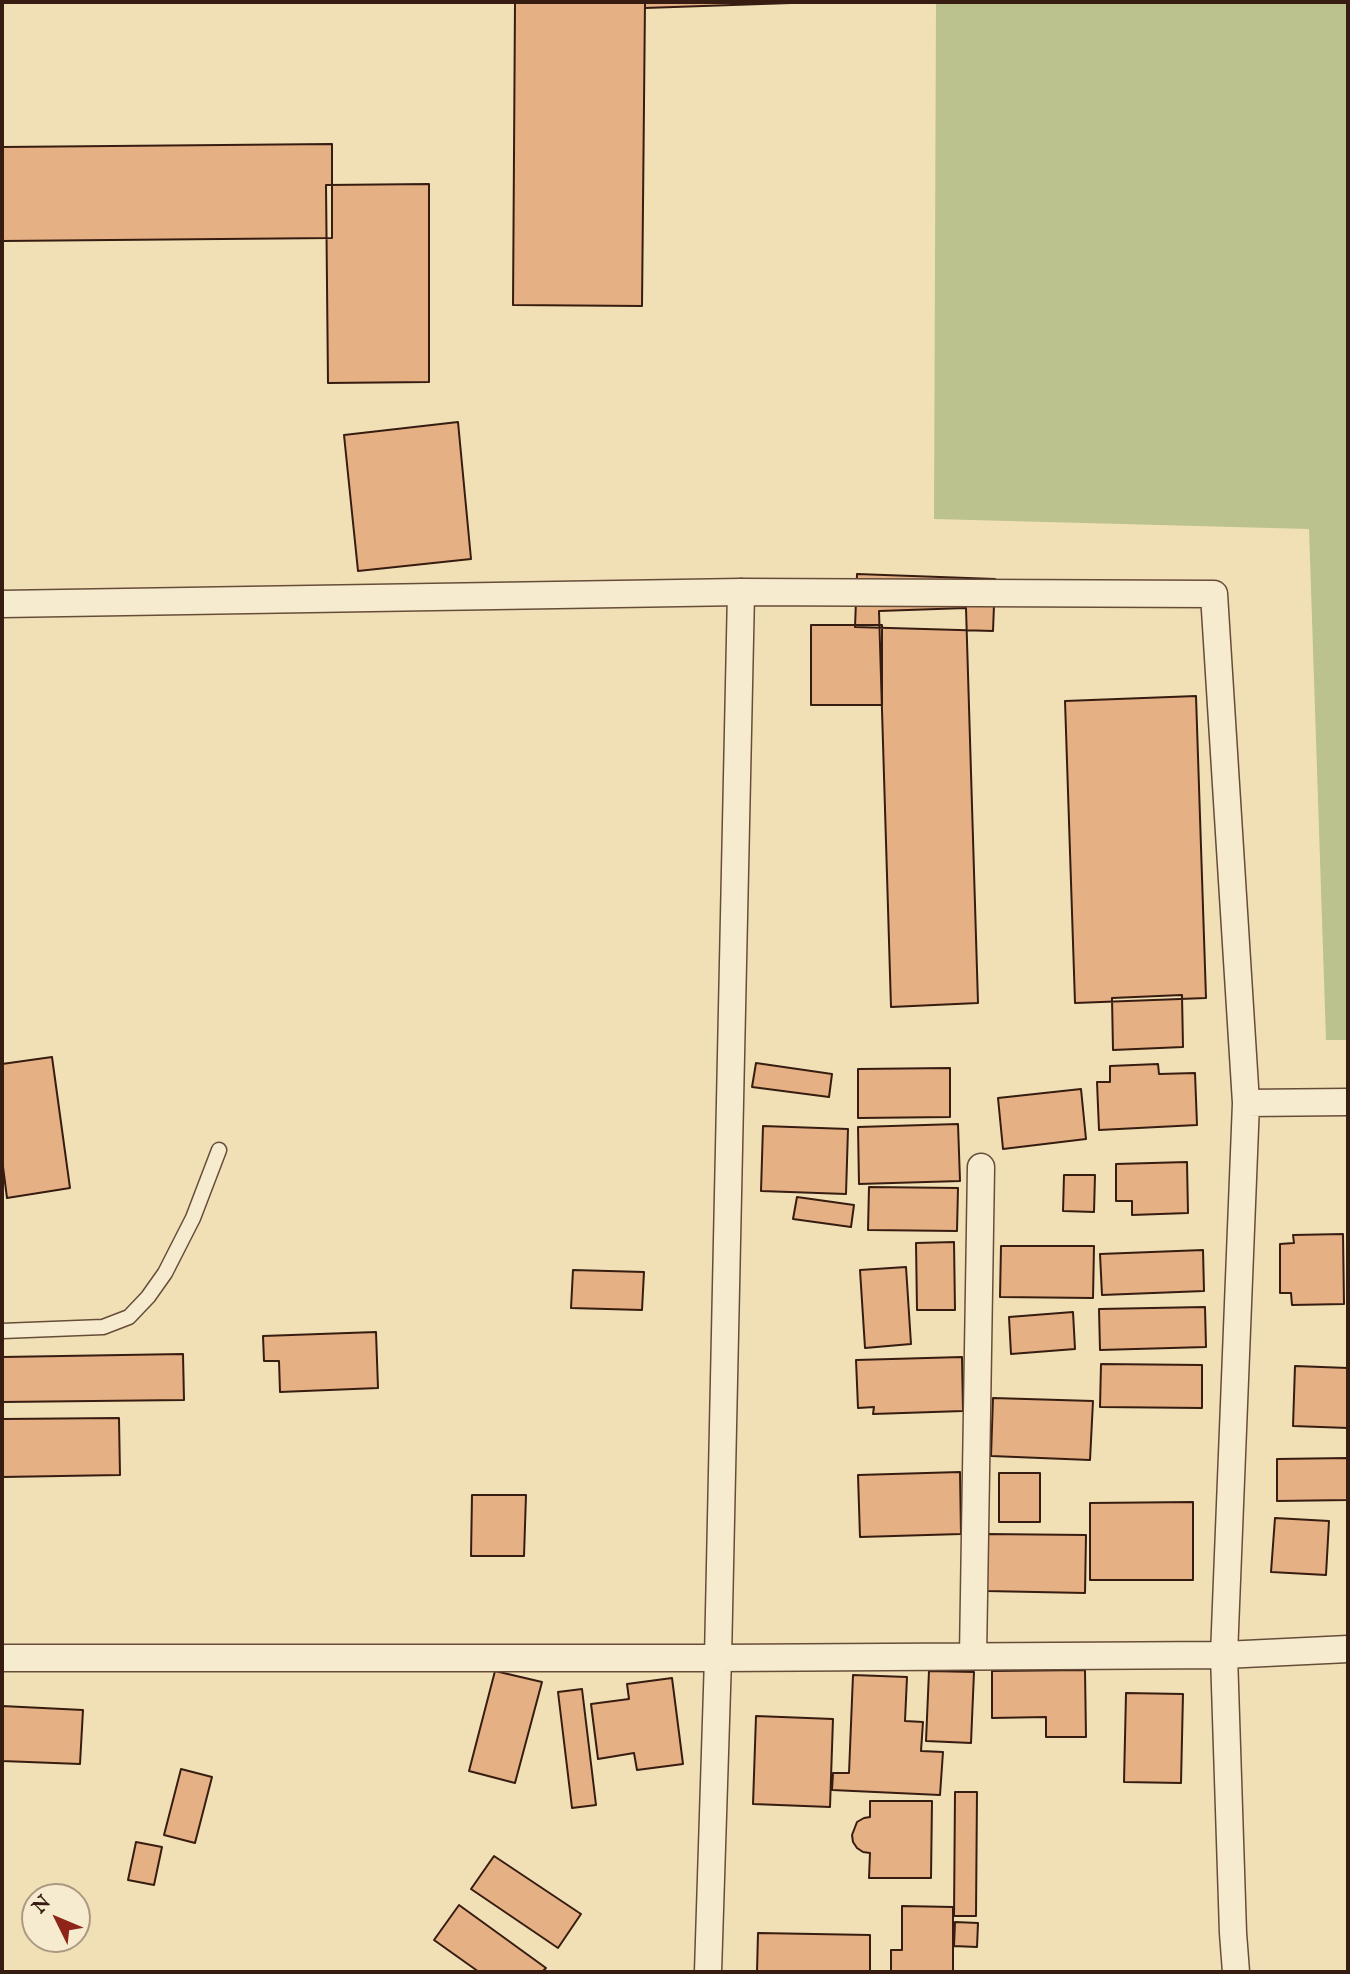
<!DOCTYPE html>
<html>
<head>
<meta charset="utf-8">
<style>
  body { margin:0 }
  #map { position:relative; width:1350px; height:1974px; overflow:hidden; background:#f1e0b5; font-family:"IM FELL English",serif }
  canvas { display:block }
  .frame { position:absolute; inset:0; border:4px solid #371c11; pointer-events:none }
  .north { position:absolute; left:21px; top:1883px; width:70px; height:70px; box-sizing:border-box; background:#f6ebcf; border:2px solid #aa9883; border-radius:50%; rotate:313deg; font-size:19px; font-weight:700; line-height:28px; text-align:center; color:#371c11 }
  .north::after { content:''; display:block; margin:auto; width:24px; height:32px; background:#8f2418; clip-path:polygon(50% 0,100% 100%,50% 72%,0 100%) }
</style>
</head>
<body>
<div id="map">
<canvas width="1350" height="1974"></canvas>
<div class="frame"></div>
<div class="north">N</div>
</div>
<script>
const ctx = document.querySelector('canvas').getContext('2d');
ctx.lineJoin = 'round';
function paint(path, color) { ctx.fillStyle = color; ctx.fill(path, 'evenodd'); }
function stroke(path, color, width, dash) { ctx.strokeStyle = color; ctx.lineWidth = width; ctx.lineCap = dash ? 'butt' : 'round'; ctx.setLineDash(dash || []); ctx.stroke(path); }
paint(new Path2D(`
  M936 2H1348V1040H1326L1309 529 934 519Z`), '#bbc28d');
const building = new Path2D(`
  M515 2H645L642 306 513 305Z
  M645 2H820L645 8Z
  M332 144V238L2 241V147Z
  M429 184V382L328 383 326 185Z
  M458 422 471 559 358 571 344 435Z
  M857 574 995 579 993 631 855 627Z
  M966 608 978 1003 891 1007 879 611Z
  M811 625H882V705H811Z
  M1196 696 1206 998 1075 1003 1065 701Z
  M1182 995 1183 1047 1113 1050 1112 998Z
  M52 1057 70 1188 7 1198 2 1159V1064Z
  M756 1063 832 1074 829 1097 752 1087Z
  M1158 1064 1159 1074 1195 1073 1197 1125 1099 1130 1097 1082H1110V1066Z
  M950 1068V1117L858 1118V1069Z
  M1081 1089 1086 1139 1003 1149 998 1098Z
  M958 1124 960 1181 859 1184 858 1127Z
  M763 1126 848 1129 846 1194 761 1191Z
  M1187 1162 1188 1213 1132 1215V1201H1116V1164Z
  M1064 1175H1095L1094 1212 1063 1211Z
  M869 1187 958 1188 957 1231 868 1230Z
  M797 1197 854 1205 851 1227 793 1219Z
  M1343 1234 1344 1304 1292 1305 1291 1293H1280V1244L1294 1243 1293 1235Z
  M954 1242 955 1310H917L916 1243Z
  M1001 1246H1094L1093 1298 1000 1297Z
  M1203 1250 1204 1291 1102 1295 1100 1254Z
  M906 1267 911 1344 865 1348 860 1270Z
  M573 1270 644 1272 642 1310 571 1308Z
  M1205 1307 1206 1347 1100 1350 1099 1309Z
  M1073 1312 1075 1349 1011 1354 1009 1317Z
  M376 1332 378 1388 280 1392 279 1361H264L263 1336Z
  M183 1354 184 1400 2 1402V1357Z
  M962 1357 963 1411 873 1414 874 1407 858 1408 856 1360Z
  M1101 1364 1202 1365V1408L1100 1407Z
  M1295 1366 1348 1368V1428L1293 1426Z
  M993 1398 1093 1401 1090 1460 991 1456Z
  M119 1418 120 1475 2 1477V1419Z
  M1348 1458V1500L1277 1501V1459Z
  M960 1472 961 1534 860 1537 858 1475Z
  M999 1473H1040V1522H999Z
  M472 1495H526L524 1556H471Z
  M1193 1502V1580H1090V1503Z
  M1275 1518 1329 1521 1326 1575 1271 1572Z
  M986 1534 1086 1535 1085 1593 986 1591Z
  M1085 1670 1086 1737H1046V1717L992 1718V1671Z
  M495 1671 542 1682 515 1783 469 1771Z
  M929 1671 974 1672 971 1743 926 1741Z
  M853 1675 907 1677 905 1721 923 1722 921 1751 943 1752 940 1795 832 1790 833 1773H849Z
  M672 1678 683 1764 637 1770 634 1753 598 1759 591 1704 629 1699 627 1684Z
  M582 1689 596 1805 572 1808 558 1692Z
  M1126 1693 1183 1694 1181 1783 1124 1782Z
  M2 1706 83 1710 80 1764 2 1761Z
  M756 1716 833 1719 830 1807 753 1804Z
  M181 1769 212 1777 195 1843 164 1835Z
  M955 1792H977L976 1916H954Z
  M870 1801H932L931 1878H869L870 1853 863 1852 857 1848 853 1842 852 1835 857 1822 864 1818 870 1817Z
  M136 1842 162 1847 154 1885 128 1880Z
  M494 1856 581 1914 558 1948 471 1889Z
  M459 1905 546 1968 542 1972H479L434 1940Z
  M902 1906 953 1907V1972H891V1950H902Z
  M955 1922 978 1923 977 1947 954 1946Z
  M758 1933 870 1935V1972H757Z`);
paint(building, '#e5b083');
stroke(building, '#371c11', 2);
const service = new Path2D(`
  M2 1331 103 1327 129 1317 148 1297 165 1273 193 1218 219 1150`);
const minor = new Path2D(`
  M2 604 741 592 1214 594 1246 1103 1224 1655 1233 1933 1236 1972
  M1246 1103 1348 1102
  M973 1656 981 1167
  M2 1658H718L1224 1655 1348 1649
  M708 1972 718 1658 741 592`);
stroke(service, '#664d3a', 17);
stroke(minor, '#664d3a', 29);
stroke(service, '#f6ebcf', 14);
stroke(minor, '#f6ebcf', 26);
</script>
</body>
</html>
